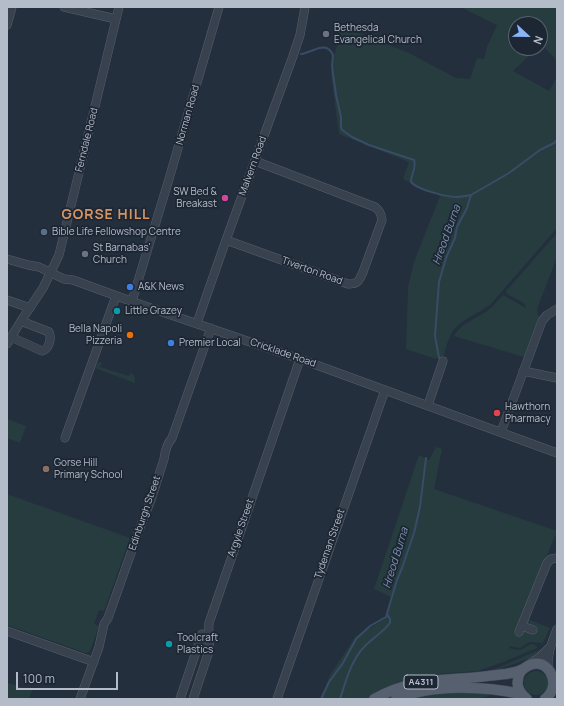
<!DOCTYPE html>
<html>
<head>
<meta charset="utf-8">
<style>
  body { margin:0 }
  #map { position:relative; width:564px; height:706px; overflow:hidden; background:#242f3e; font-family:Manrope,sans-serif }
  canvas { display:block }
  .frame { position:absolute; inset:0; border:8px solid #b4bcc9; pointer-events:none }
  .north { position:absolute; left:508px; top:16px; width:40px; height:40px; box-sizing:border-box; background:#1d2633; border:1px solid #59626f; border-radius:50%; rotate:112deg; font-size:11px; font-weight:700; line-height:16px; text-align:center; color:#b4bcc9 }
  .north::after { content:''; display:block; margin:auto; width:14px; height:18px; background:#8ab4f8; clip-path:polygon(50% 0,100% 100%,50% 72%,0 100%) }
  .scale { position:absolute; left:16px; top:672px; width:102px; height:18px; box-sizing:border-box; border:2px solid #b4bcc9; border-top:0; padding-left:5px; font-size:12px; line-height:14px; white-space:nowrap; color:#b4bcc9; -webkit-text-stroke:3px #1d2633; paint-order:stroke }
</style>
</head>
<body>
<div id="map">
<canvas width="564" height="706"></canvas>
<div class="frame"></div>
<div class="north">N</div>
<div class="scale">100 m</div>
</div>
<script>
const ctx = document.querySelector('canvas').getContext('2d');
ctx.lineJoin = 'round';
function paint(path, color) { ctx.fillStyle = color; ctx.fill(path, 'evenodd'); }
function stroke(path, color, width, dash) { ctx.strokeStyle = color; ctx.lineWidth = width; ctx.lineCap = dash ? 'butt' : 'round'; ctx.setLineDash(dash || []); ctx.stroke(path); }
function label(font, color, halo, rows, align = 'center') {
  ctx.font = font + ' Manrope,sans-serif'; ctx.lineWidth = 3.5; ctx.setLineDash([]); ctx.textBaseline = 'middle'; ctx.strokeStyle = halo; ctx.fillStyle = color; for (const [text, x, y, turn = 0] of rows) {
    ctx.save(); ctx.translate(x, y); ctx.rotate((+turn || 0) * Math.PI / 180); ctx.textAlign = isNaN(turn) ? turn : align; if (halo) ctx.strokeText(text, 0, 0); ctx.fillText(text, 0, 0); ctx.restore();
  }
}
paint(new Path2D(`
  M460 7H557V61L543 46 540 47V24H516V48H539L533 52 513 71 549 91 557 77V228L491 304C479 314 459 319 451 334 447 342 445 351 442 360L437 357 436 359 406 349 408 287 414 262 440 196 403 179 409 162 339 134 331 74 334 56 338 43 340 26 409 53 456 78 470 79 477 58 484 59 487 47 497 25Z
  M557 233V257L537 309 539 318 524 357 454 336C461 323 476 319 487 311 493 307 498 300 503 295L526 308 524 303 507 294 506 291Z
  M100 362 102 363 100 367 129 376 131 373C135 375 135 378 135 383L95 368 98 363Z
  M7 419 26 426 20 443 7 438Z
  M436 447 442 449 434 489 557 531 515 633 521 635 524 631 531 626 527 622V619L550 628 543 643 529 642 522 647 518 648 510 646 509 648C520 652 522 649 531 644L537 646V648L503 662 478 671 438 674 410 679 379 690 366 699H321L330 675 356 636 385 619 393 598 374 589 419 455 429 460Z
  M7 494 130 538 104 611 99 610 94 624 99 626 90 651 86 653 7 625Z
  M541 649V650L534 657 493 671V670Z
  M524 683a12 12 0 1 1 24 0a12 12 0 1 1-24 0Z
  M7 683 32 690 29 699H7Z
  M448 692 479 693 492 695 477 699H408L424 695Z`), '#263c3f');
stroke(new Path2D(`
  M301 54C312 53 326 39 333 55L332 66 336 95 341 117V127L342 130 352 137 369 145 414 160C417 167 411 174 411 182 418 190 444 196 455 197 461 197 466 196 471 195
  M439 358 435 336 439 282 446 258 455 238 457 227 467 208 471 195 509 173 540 150 554 143 557 140
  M321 699 329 682 343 663 356 639 370 626 386 617 397 580 402 568 414 533 420 507 426 458
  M340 699C346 681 351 660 365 646 373 638 383 632 390 623V619L387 614`), '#394c67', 2);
const minor = new Path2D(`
  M64 7 116 19
  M7 25 12 7
  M226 240 348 284C358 284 359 281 363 272L382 220C381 214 380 211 375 207L255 161
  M7 259 28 265 39 267 64 279 73 280 136 303 300 359 557 453
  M7 300 30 308
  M132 301 169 179 219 7
  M197 323 226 240 293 56 300 35 305 7
  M11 337 42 351C49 349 52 339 49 332L21 321
  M7 344 21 321 43 288 59 255 119 7
  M523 371 557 378
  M428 405 443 361
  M501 432 542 321 547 315 557 309
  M65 438 116 296
  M522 626 533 630
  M7 631 94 662
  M519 632 547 563 551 559 557 558
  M528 665 540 657 550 647
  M548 668C547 654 552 642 557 629
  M80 699 99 647 104 624 108 618 142 522 151 500 164 459C165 451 167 444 172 438L211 328
  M180 699 202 634
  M193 699 209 651C210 641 208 632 209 623L300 359
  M277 699 385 390`);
const major = new Path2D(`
  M374 699C406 681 434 680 469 678 482 677 494 675 506 674L516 672 523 669
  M396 699C432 684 483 686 521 694
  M527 699C521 694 516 688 518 680 518 675 521 670 526 667 547 653 564 685 545 699`);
stroke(minor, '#565f6c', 9);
stroke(major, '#414a57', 11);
stroke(minor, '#38414e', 8);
stroke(major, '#56606e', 10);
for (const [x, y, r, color] of [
  [326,34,4,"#6b7280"],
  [225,198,4,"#d1479c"],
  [44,232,4,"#5c6f8a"],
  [85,254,4,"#6b7280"],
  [130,287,4,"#3f7fe0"],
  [117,311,4,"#0f9aa8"],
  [130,335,4,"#e8710a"],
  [171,343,4,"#3f7fe0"],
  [497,413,4,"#e0444e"],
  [46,469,4,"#8d6e63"],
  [169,644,4,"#0f9aa8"]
]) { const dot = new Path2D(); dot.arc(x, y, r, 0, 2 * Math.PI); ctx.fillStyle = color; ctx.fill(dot); stroke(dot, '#1d2633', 1.5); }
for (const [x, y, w] of [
  [421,682,34]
]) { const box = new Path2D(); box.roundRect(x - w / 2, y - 7, w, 14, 3); ctx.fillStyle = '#1d2633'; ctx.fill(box); stroke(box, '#b4bcc9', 1); }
label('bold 9px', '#b4bcc9', null, [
  ["A4311",421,682]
]);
label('10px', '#b4bcc9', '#1d2633', [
  ["Bethesda",334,28],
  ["Evangelical Church",334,40],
  ["SW Bed &",217,192,"right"],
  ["Breakast",217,204,"right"],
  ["Bible Life Fellowshop Centre",52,232],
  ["St Barnabas'",93,248],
  ["Church",93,260],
  ["A&K News",138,287],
  ["Little Grazey",125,311],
  ["Bella Napoli",122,329,"right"],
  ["Pizzeria",122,341,"right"],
  ["Premier Local",179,343],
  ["Hawthorn",505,407],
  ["Pharmacy",505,419],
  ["Gorse Hill",54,463],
  ["Primary School",54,475],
  ["Toolcraft",177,638],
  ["Plastics",177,650]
], 'left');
label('10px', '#b4bcc9', '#1d2633', [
  ["Norman Road",188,115,-74],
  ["Ferndale Road",87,140,-76],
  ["Malvern Road",253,166,-70],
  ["Tiverton Road",312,271,20],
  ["Cricklade Road",283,353,19],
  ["Edinburgh Street",145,513,-71],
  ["Argyle Street",241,528,-71],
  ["Tydeman Street",330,544,-71]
]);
label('italic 11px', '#7c92b1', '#1d2633', [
  ["Hreod Burna",447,235,-70],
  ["Hreod Burna",396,558,-73]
]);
ctx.letterSpacing = '1px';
label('bold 14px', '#d59563', '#1d2633', [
  ["GORSE HILL",106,215]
]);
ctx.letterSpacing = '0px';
</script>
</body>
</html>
